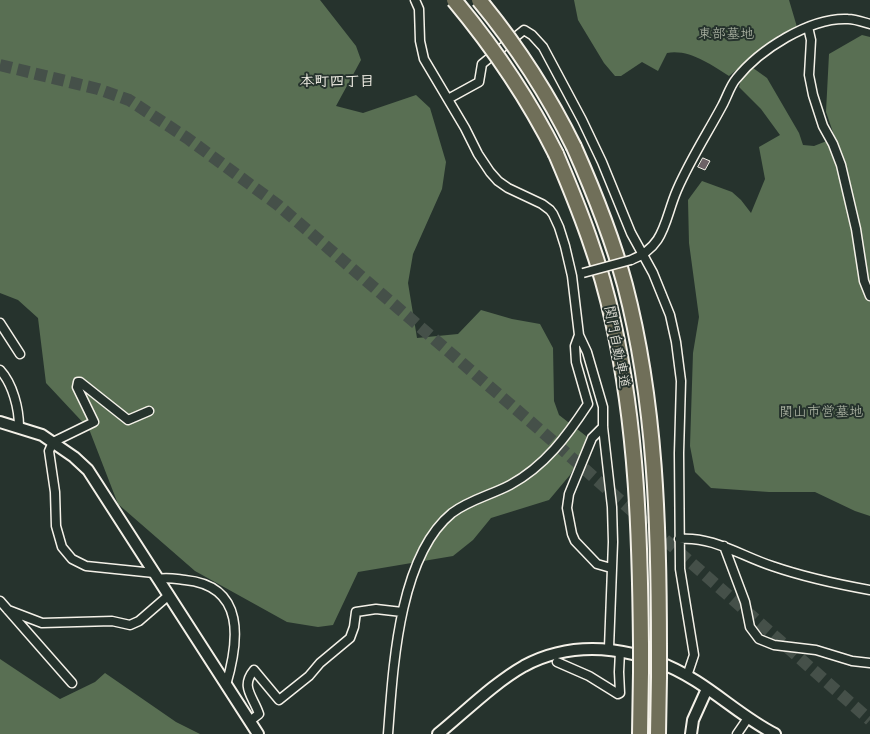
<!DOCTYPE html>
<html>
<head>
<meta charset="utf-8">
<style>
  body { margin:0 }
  canvas { display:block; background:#26332d }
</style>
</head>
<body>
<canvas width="870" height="734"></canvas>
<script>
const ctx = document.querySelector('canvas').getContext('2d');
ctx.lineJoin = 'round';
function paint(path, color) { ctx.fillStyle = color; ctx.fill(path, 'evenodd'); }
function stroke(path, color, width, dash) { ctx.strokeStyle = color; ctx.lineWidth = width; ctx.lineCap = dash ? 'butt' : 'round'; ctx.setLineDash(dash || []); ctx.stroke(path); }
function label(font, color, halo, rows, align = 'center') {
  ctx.font = font + ' Mali,"Klee One",sans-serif'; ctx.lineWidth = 4; ctx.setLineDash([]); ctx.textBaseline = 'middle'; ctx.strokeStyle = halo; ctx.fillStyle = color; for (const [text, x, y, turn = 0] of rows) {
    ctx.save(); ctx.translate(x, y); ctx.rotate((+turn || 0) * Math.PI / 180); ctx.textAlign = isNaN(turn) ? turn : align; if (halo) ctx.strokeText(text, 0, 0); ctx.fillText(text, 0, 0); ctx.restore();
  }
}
paint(new Path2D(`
  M0 0H320L356 46 361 60 336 106 363 113 416 95 430 108 446 162 442 189 413 254 408 283 417 338 458 334 481 310 512 319 540 324 553 348 554 401 559 415 586 436 589 443 570 475 549 500 491 518 473 540 453 556 358 572 333 625 318 627 287 622 195 571 118 504 89 429 46 383 38 318 18 300 0 293Z
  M574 0H789L797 27 779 35 729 76C711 65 690 49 667 53L658 71 642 62 621 76H615L604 63 578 20Z
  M862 35 870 37V516L855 511 815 492H769L711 488 695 472 690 446 693 353 699 317 689 243 688 200 702 181 732 192 741 200 751 213 765 179 759 147 780 135 761 109 739 87 741 80 753 68 767 78 799 133 803 145 814 146 832 139 836 141 826 112 829 54Z
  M0 659 60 699 95 682 105 673 176 722 200 734H0Z`), '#596f53');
const building = new Path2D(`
  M703 158 710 161 705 170 698 167Z`);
paint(building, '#6d6266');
stroke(building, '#f4f1e8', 1);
stroke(new Path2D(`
  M0 65 98 89 129 100 187 138 278 205 539 429 870 720`), '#455049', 12, [12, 6]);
const minor = new Path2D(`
  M415 0 419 9 420 41 424 59 465 128 478 154 490 172 498 181 508 188 542 204 550 210 553 214 559 227 565 246 572 276 579 335 587 352 603 407V427L612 507 613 542 609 648
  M808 27 811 40 809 75 813 95 823 126 833 144 841 165 856 229 864 281 870 296
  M448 99 479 82 482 64 524 30 532 35 543 47 582 120 602 162 631 233 653 273 670 315 676 342 681 381 679 453 680 569 694 655 687 676
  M631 260C666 246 664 220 677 190 690 160 707 134 722 106 727 97 730 86 736 79 759 50 810 17 848 19 855 19 863 22 870 24
  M0 323 20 354
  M0 370C13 384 19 409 19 427
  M149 411 128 420 80 382H78L77 387 94 422 53 442 49 451 55 492 56 526 62 547 72 559 86 566 154 573
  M603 427 592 438 569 494 567 508 572 534 575 541 597 564 611 568
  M679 539C713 536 741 556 772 566 804 577 836 584 870 590
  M724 546 745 602 750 627 759 639 774 645 816 650 852 661 870 663
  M158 579C167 577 176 579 185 580 246 586 239 641 226 685
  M0 601 72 683
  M8 610 42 623 112 621 130 625 139 621 169 595
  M557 662 589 676 618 694 620 693 619 672 620 651
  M250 721 259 714C253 696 240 687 254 670L279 700 309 676 320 663 350 638 354 627 356 612 376 609 402 612
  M388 734C393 670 398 557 452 513 469 500 491 495 510 485 545 466 567 436 588 404L576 362 575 346 579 335
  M737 734 748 718`);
const tertiary = new Path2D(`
  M0 422 42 435 74 457 88 470 258 734
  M438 734C465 712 494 683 524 666 580 636 645 649 696 681 723 698 747 720 775 734
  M691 734 693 720 707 689`);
const motorway = new Path2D(`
  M574 147C594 192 612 237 625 285 656 404 659 527 659 650
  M556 154C579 208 601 264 613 322 637 428 640 537 641 645
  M640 734 641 672
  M658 734 659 677`);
stroke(minor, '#f4f1e8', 11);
stroke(tertiary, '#f4f1e8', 14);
stroke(motorway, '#f4f1e8', 18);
stroke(minor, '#26332d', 8);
stroke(tertiary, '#26332d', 10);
stroke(motorway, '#706f59', 14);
const minorBridge = new Path2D(`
  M583 273 631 260`);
const motorwayBridge = new Path2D(`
  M454 0C494 48 528 98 556 154
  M479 0C517 46 548 94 574 147
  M659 650V677
  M641 672V645`);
stroke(minorBridge, '#f4f1e8', 11, []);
stroke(motorwayBridge, '#f4f1e8', 18, []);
stroke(minorBridge, '#26332d', 8);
stroke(motorwayBridge, '#706f59', 14);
label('14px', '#b6bdac', '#26332d', [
  ["東部墓地",726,34],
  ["関山市営墓地",821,412]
]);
label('14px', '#f4f1e8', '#26332d', [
  ["関門自動車道",617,347,79]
]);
label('bold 15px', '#f4f1e8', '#26332d', [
  ["本町四丁目",337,81]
]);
</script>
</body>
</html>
